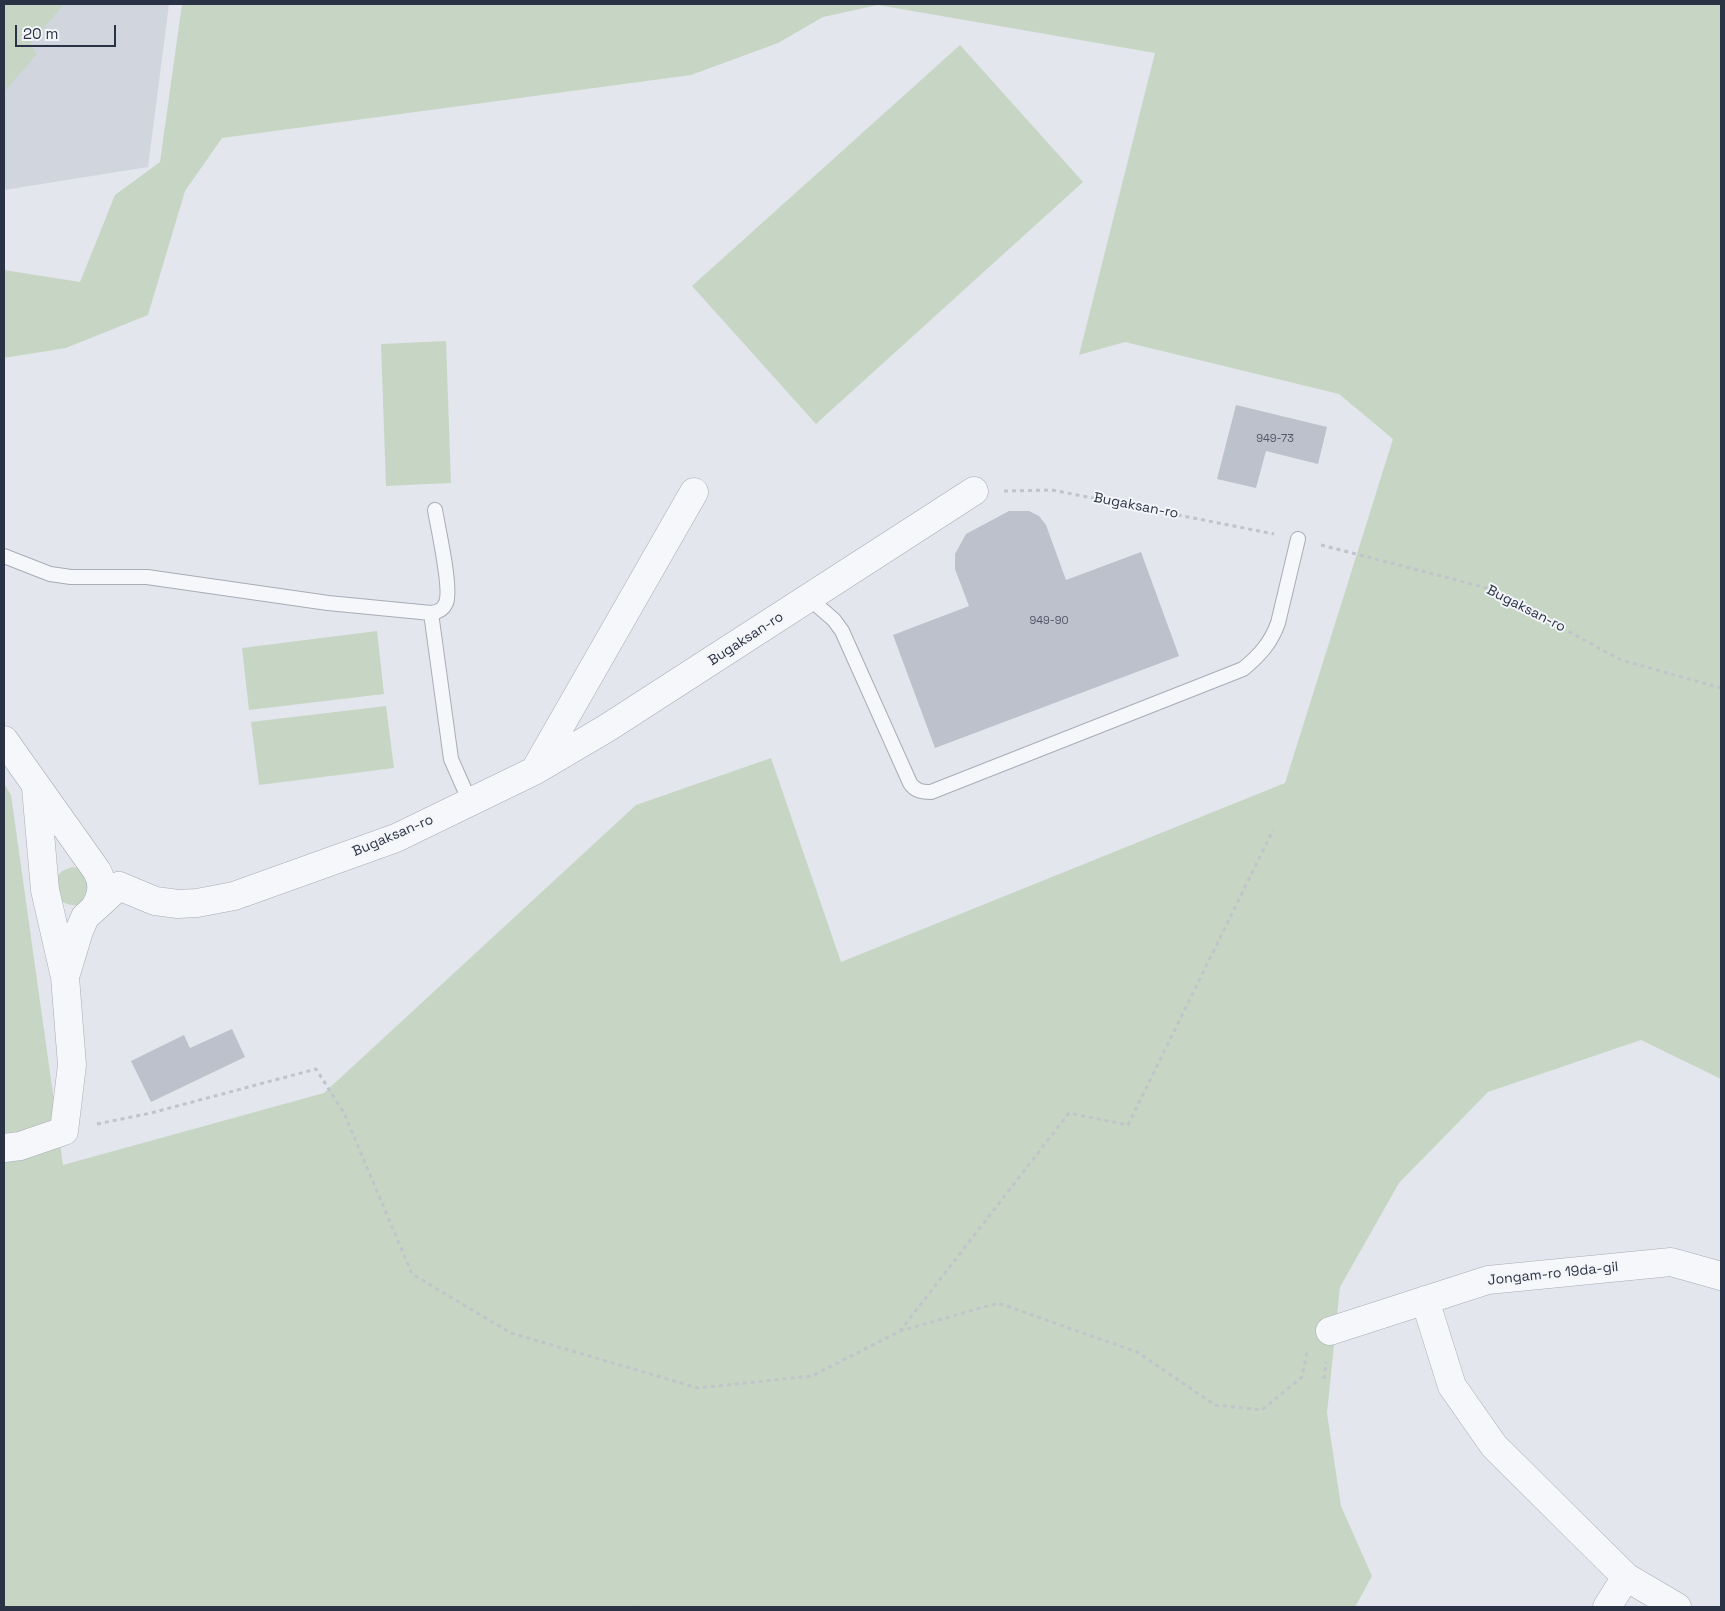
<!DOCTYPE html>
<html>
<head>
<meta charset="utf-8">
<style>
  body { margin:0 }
  #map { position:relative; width:1725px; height:1611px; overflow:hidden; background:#e3e6ec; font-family:"Space Grotesk",sans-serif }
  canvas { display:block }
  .frame { position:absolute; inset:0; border:5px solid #2a3245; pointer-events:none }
  .scale { position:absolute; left:15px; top:25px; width:101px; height:22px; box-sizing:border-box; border:2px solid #2a3245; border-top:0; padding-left:6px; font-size:15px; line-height:18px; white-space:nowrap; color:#2a3245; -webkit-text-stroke:4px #f3f5f9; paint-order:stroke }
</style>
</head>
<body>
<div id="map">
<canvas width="1725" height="1611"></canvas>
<div class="frame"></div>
<div class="scale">20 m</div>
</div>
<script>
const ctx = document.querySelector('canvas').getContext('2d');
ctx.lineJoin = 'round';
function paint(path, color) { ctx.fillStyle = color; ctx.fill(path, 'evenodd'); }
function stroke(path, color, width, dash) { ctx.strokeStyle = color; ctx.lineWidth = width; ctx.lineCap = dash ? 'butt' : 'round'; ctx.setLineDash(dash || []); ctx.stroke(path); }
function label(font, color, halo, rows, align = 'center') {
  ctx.font = font + ' "Space Grotesk",sans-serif'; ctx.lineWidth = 4; ctx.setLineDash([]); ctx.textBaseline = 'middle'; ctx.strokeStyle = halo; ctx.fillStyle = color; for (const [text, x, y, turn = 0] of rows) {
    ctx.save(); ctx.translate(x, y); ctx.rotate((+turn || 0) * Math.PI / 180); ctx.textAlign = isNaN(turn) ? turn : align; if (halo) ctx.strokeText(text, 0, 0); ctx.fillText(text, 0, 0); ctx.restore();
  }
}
paint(new Path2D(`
  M4 4H169L148 167 4 190Z`), '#d1d5de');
paint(new Path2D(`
  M4 4H64L30 44 37 54 4 92Z
  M182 4H1721V1079L1641 1040 1488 1092 1399 1183 1340 1287 1327 1413 1341 1506 1372 1576 1355 1607H4V783L11 795 63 1165 324 1093 636 805 771 758 841 962 1285 783 1393 439 1339 394 1125 342 1079 355 1155 53 878 5 823 17 778 43 691 75 222 138 185 191 148 315 66 348 4 358V270L80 282 115 195 160 162Z
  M960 45 1083 182 816 424 692 286Z
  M446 341 451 483 386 486 381 344Z
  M377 631 384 694 249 710 242 648Z
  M386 706 394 768 259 785 251 722Z
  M72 867 82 869 90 876 86 902C74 907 69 906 58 899L55 879 62 871Z`), '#c7d6c4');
paint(new Path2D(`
  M1236 405 1327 427 1318 464 1266 451 1256 488 1217 479Z
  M1009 511H1029L1039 516 1046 525 1066 580 1141 552 1179 656 935 748 893 635 969 606 955 569V554L966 534Z
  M232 1029 245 1057 151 1102 131 1061 184 1035 190 1048Z`), '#bdc1cc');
const service = new Path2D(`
  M4 556 50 574 71 577H147L328 603 431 613 451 759 470 802
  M810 599 834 620 842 631 910 783C915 791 922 792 931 792L1243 669C1259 656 1271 643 1278 623L1298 539
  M431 613C438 612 443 610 446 603 452 589 438 528 435 510`);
const minor = new Path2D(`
  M4 740 97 871C104 884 102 895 95 907
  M535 770 694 492
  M36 788 45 890 65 977 79 931 85 917 119 886 155 901 178 904 197 903 234 896 396 838 534 771 607 728 974 491
  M4 1148 20 1146 64 1131 72 1065 65 977
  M1425 1300 1452 1386 1494 1446 1626 1577
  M1330 1331 1488 1280 1671 1262 1721 1276
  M1607 1607 1626 1577 1677 1607`);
stroke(service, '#a8acb7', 16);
stroke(minor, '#a8acb7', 29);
stroke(new Path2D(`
  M1004 491 1052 490 1274 534
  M1321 545 1491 589 1621 660 1721 688
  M97 1124 151 1113 316 1069 344 1113 412 1274 511 1333 698 1388 812 1376 900 1331 998 1303 1137 1352 1215 1405 1262 1410 1302 1377 1307 1352
  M900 1331 1069 1113 1128 1125 1273 830
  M1324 1379 1326 1362
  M632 1607H634`), '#c1c4cb', 3, [4, 4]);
stroke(service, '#f6f7fa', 14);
stroke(minor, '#f6f7fa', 28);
label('11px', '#4f5667', null, [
  ["949-73",1275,439],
  ["949-90",1049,621]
]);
label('14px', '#2a3245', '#f3f5f9', [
  ["Bugaksan-ro",1136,506,11],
  ["Bugaksan-ro",1526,609,27],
  ["Bugaksan-ro",746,639,-33],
  ["Bugaksan-ro",393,836,-23],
  ["Jongam-ro 19da-gil",1553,1274,-6]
]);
</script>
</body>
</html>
